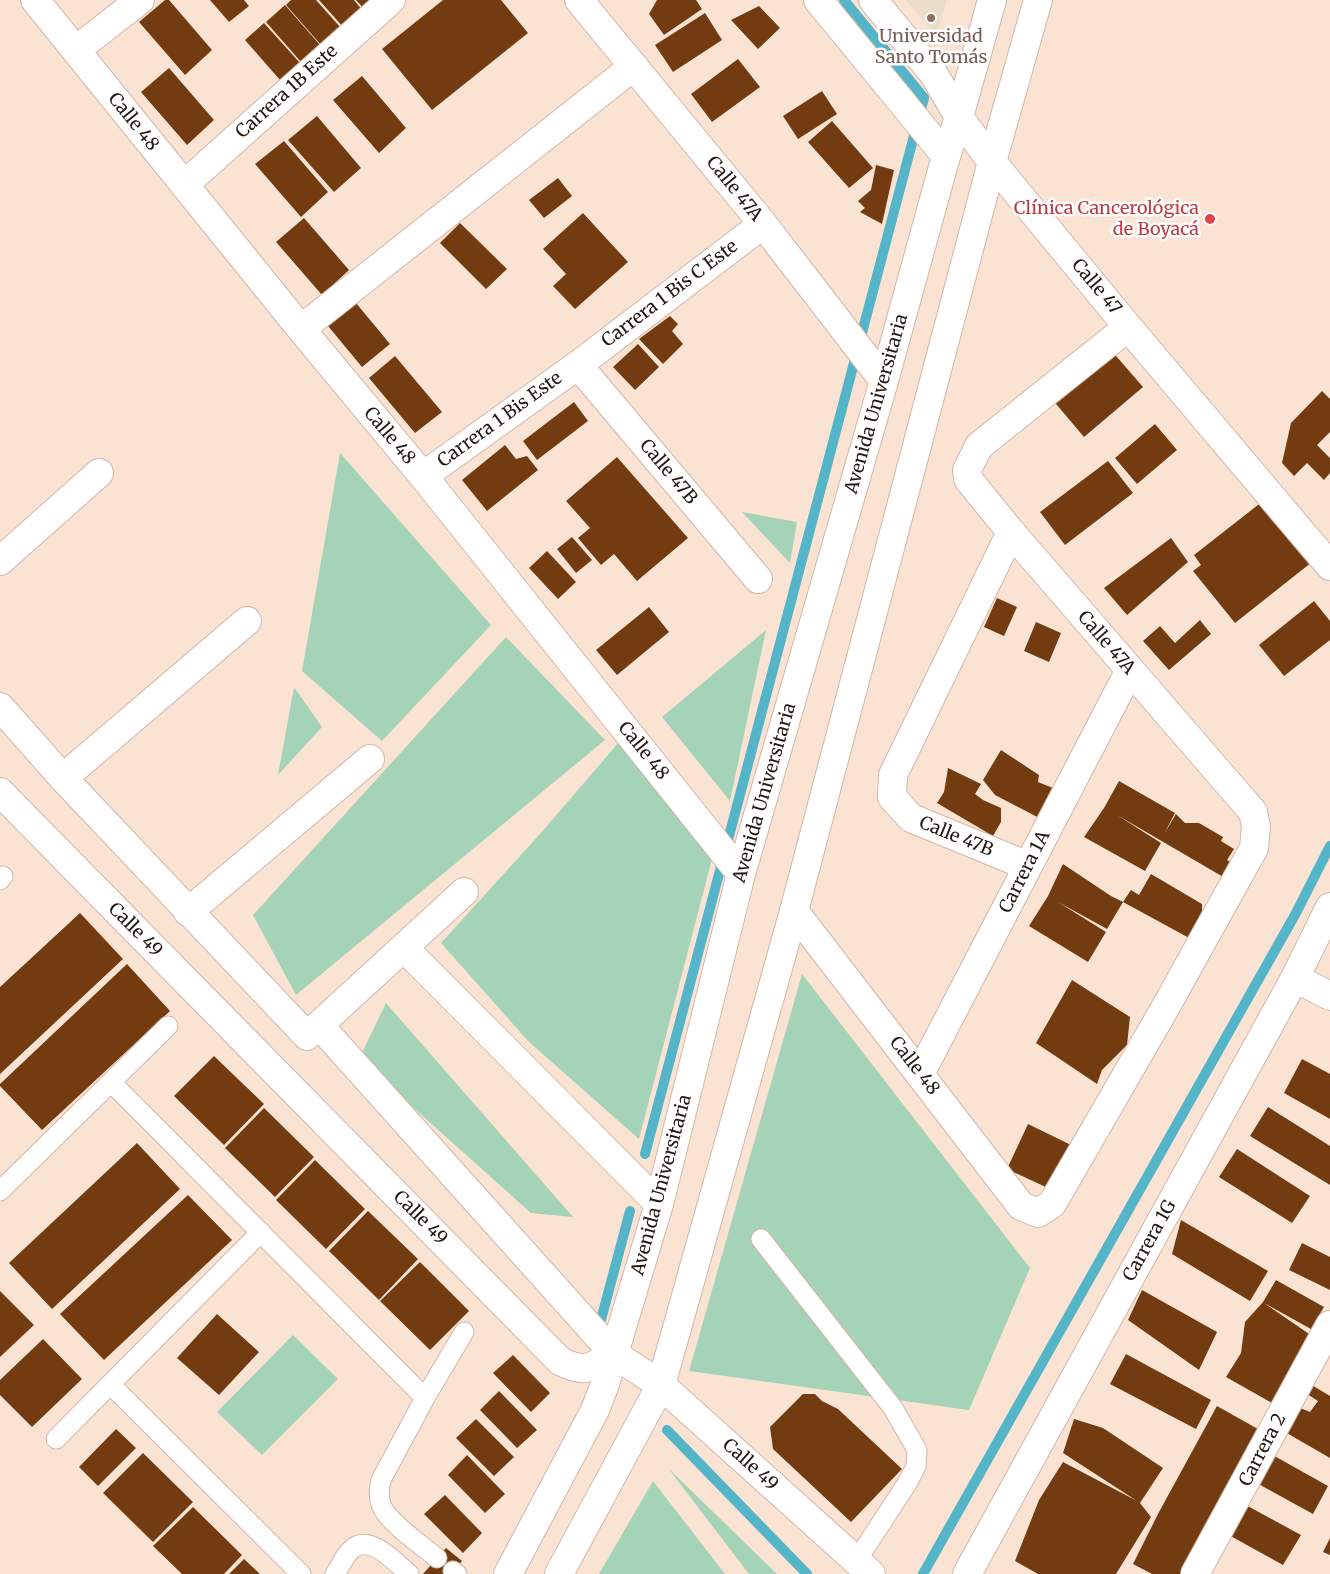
<!DOCTYPE html>
<html>
<head>
<meta charset="utf-8">
<style>
  body { margin:0 }
  canvas { display:block; background:#fbe3d4 }
</style>
</head>
<body>
<canvas width="1330" height="1574"></canvas>
<script>
const ctx = document.querySelector('canvas').getContext('2d');
ctx.lineJoin = 'round';
function paint(path, color) { ctx.fillStyle = color; ctx.fill(path, 'evenodd'); }
function stroke(path, color, width, dash) { ctx.strokeStyle = color; ctx.lineWidth = width; ctx.lineCap = dash ? 'butt' : 'round'; ctx.setLineDash(dash || []); ctx.stroke(path); }
function label(font, color, halo, rows, align = 'center') {
  ctx.font = font + ' Merriweather,serif'; ctx.lineWidth = 5; ctx.setLineDash([]); ctx.textBaseline = 'middle'; ctx.strokeStyle = halo; ctx.fillStyle = color; for (const [text, x, y, turn = 0] of rows) {
    ctx.save(); ctx.translate(x, y); ctx.rotate((+turn || 0) * Math.PI / 180); ctx.textAlign = isNaN(turn) ? turn : align; if (halo) ctx.strokeText(text, 0, 0); ctx.fillText(text, 0, 0); ctx.restore();
  }
}
paint(new Path2D(`
  M906 0H947L936 36Z`), '#eaddc9');
paint(new Path2D(`
  M340 453 491 625 382 741 302 671Z
  M742 512 797 522 790 563Z
  M766 630 730 801 662 717Z
  M506 637 605 740 296 995 253 915Z
  M294 687 322 727 278 775Z
  M620 741 713 855 639 1139 529 1042 441 943 540 834Z
  M802 974 1030 1268 969 1410 689 1371Z
  M386 1003 573 1217 531 1213 359 1059Z
  M293 1335 338 1379 262 1455 217 1412Z
  M668 1468 777 1574H749Z
  M653 1481 725 1574H599Z`), '#a4d3b7');
stroke(new Path2D(`
  M645 1154 924 98 844 0
  M598 1331 630 1211
  M667 1430 807 1574
  M923 1574 1296 913 1330 846`), '#54b4c8', 10);
paint(new Path2D(`
  M165 0H169L212 50 185 75 139 22Z
  M210 0H244L249 6 229 22Z
  M291 0H316L341 28 321 45 286 5Z
  M319 0H354L363 11 344 28Z
  M356 0H374L364 9Z
  M443 0H501L528 33 432 110 382 49Z
  M657 0H696L702 9 664 35 649 14Z
  M285 5 320 45 301 62 266 22Z
  M759 6 780 28 758 49 731 20Z
  M705 13 722 40 673 72 655 45Z
  M264 23 300 63 280 80 245 40Z
  M738 59 760 87 712 122 691 94Z
  M169 68 214 120 187 145 141 92Z
  M362 76 406 128 379 153 333 100Z
  M822 91 837 114 798 139 783 116Z
  M317 116 361 168 334 192 288 140Z
  M832 121 873 168 849 188 808 142Z
  M284 141 328 192 301 217 255 164Z
  M876 165 894 170 882 224 860 212 865 208 858 201 871 190Z
  M558 178 572 196 544 218 529 200Z
  M583 213 628 262 575 309 553 286 566 274 543 249Z
  M304 218 349 270 322 295 276 242Z
  M460 223 507 269 486 289 440 243Z
  M356 303 390 344 362 367 328 326Z
  M670 316 678 324 672 331 683 344 663 364 639 339Z
  M638 344 659 367 635 390 613 367Z
  M1110 349 1143 387 1084 437 1051 398Z
  M395 356 442 412 415 433 369 378Z
  M1322 391 1330 399V432L1317 445 1330 458V473L1324 480 1307 463 1294 476 1282 463 1291 423Z
  M574 402 588 421 537 460 523 441Z
  M1155 424 1177 450 1137 484 1115 458Z
  M505 445 516 459 527 456 538 470 487 511 462 480Z
  M617 457 688 538 637 581 614 554 601 565 578 538 590 528 566 501Z
  M1108 461 1133 493 1065 545 1040 512Z
  M1263 501 1312 562 1235 623 1193 571 1201 565 1194 555Z
  M572 537 592 560 576 573 557 549Z
  M1171 538 1188 562 1127 615 1104 588Z
  M547 551 576 582 558 599 529 568Z
  M997 598 1017 607 1004 636 984 627Z
  M1314 601 1330 621V640L1284 676 1259 645Z
  M649 607 669 632 617 675 596 650Z
  M1200 620 1211 634 1169 670 1143 641 1160 626 1175 643Z
  M1036 622 1061 633 1049 662 1024 651Z
  M1001 750 1039 775 1038 782 1058 790 1045 821 995 795 983 780Z
  M948 768 981 784 975 794 983 800 1001 808V822L993 836 937 803 944 792Z
  M1119 781 1175 813 1164 834 1176 814 1185 823H1199L1223 837 1221 841 1234 849 1227 860 1233 864 1225 878 1117 815 1161 843 1145 871 1084 837 1104 808Z
  M1063 864 1111 896 1123 902 1107 929 1058 902 1106 932 1088 962 1029 926 1048 896Z
  M1151 874 1202 904V918L1191 939 1123 902 1131 890 1139 895Z
  M80 913 123 959 0 1074V987Z
  M127 964 170 1011 42 1130 0 1086V1084Z
  M1072 980 1130 1017 1127 1045 1102 1070 1097 1084 1036 1043Z
  M214 1056 264 1104 224 1145 174 1096Z
  M1302 1059 1330 1074V1119L1284 1093Z
  M1268 1107 1330 1146V1185L1250 1136Z
  M264 1108 314 1157 275 1197 225 1148Z
  M1028 1124 1071 1145 1050 1189 1007 1169Z
  M137 1143 180 1189 52 1309 9 1263Z
  M1237 1149 1310 1196 1292 1223 1219 1177Z
  M315 1160 365 1209 326 1249 276 1200Z
  M188 1195 232 1240 104 1360 60 1314Z
  M368 1211 418 1259 379 1300 329 1251Z
  M1181 1220 1268 1271 1250 1301 1172 1254Z
  M1302 1243 1330 1257V1290L1289 1270Z
  M420 1262 469 1311 430 1350 380 1301Z
  M1276 1280 1324 1307 1311 1329 1264 1303 1315 1338 1279 1407 1226 1377 1241 1353 1245 1322 1263 1302Z
  M1142 1290 1217 1332 1199 1370 1128 1320Z
  M0 1291 34 1325 0 1357Z
  M217 1314 259 1352 219 1395 177 1358Z
  M43 1339 82 1379 32 1427 0 1395V1380Z
  M1126 1354 1211 1400 1196 1429 1110 1384Z
  M513 1355 550 1393 531 1412 493 1373Z
  M1310 1384 1330 1396V1458L1285 1432 1300 1408 1310 1412 1318 1401 1304 1392Z
  M499 1391 537 1430 517 1448 480 1410Z
  M803 1394H815L822 1401 838 1409 902 1469 851 1522 773 1449 770 1427Z
  M1217 1406 1265 1433 1185 1574H1152L1133 1564 1159 1512Z
  M476 1419 514 1457 494 1476 456 1438Z
  M1074 1419 1103 1428 1163 1468 1140 1503 1151 1517 1116 1574H1038L1015 1561 1039 1500 1063 1462 1137 1501 1063 1453Z
  M116 1429 136 1448 98 1486 79 1467Z
  M143 1453 193 1502 153 1542 103 1493Z
  M1269 1453 1328 1486 1313 1514 1253 1481Z
  M467 1455 505 1494 485 1513 448 1475Z
  M445 1495 482 1533 463 1553 424 1514Z
  M1244 1504 1301 1535 1283 1565 1227 1534Z
  M193 1507 242 1555 224 1574H182L153 1546Z
  M1330 1538V1555L1323 1552Z
  M446 1548 462 1561 450 1574H423Z
  M244 1559 260 1574H229Z`), '#733c10');
const service = new Path2D(`
  M0 880 3 876
  M111 1082 425 1398
  M0 1191 168 1026
  M761 1239 893 1408 917 1450 916 1466 908 1482 857 1560
  M110 1384 301 1574
  M56 1439 261 1232
  M437 1558C423 1546 389 1523 382 1507 378 1498 379 1489 381 1480L425 1398 464 1332
  M453 1571 457 1574
  M335 1574C340 1567 344 1557 350 1551 368 1531 395 1562 409 1574`);
const pedestrian = new Path2D(`
  M320 1026 614 1354`);
const minor = new Path2D(`
  M35 0 301 329 423 476 741 874
  M579 0 763 224 884 381
  M818 0 946 156
  M873 0 933 73 959 117 992 162 1128 327 1330 566
  M76 50 140 0
  M184 185 391 0
  M301 329 634 66
  M578 365 758 579
  M423 476 578 365 763 224
  M1011 532 893 775 892 797 911 818 1028 866
  M0 561 99 473
  M0 707 63 778 307 1036 464 892
  M63 778 247 621
  M0 792 560 1361C586 1374 590 1368 614 1354L661 1385 871 1574
  M794 911 1021 1206 1038 1213 1052 1204 1164 1010 1254 848 1256 827 1253 812 1011 532 968 479 967 470 979 446 1128 327
  M188 912 370 759
  M404 948 659 1204
  M1295 978 1330 996
  M920 1074 1130 670
  M967 1574 1295 978 1330 907
  M1195 1574 1330 1325`);
const secondary = new Path2D(`
  M508 1574 595 1410 604 1387 659 1204 741 874 884 381 946 156 959 117 992 0
  M559 1574 661 1385 794 911 992 162 1038 0`);
stroke(service, '#d3b6a5', 21);
stroke(pedestrian, '#d3b6a5', 30);
stroke(minor, '#d3b6a5', 30);
stroke(secondary, '#d3b6a5', 30);
stroke(service, '#fff', 19);
stroke(pedestrian, '#fff', 28);
stroke(minor, '#fff', 28);
stroke(secondary, '#fff', 28);
for (const [x, y, r, color] of [
  [931,18,5,"#8d6e63"],
  [1210,219,6,"#e0444e"]
]) { const dot = new Path2D(); dot.arc(x, y, r, 0, 2 * Math.PI); ctx.fillStyle = color; ctx.fill(dot); stroke(dot, '#fff', 2); }
label('18px', '#785e54', '#fff', [
  ["Universidad",931,37],
  ["Santo Tomás",931,58]
]);
label('18px', '#221811', '#fff', [
  ["Carrera 1B Este",287,92,-42],
  ["Calle 48",133,122,51],
  ["Calle 47A",734,189,51],
  ["Calle 47",1096,287,50],
  ["Carrera 1 Bis C Este",670,294,-37],
  ["Avenida Universitaria",877,404,-74],
  ["Carrera 1 Bis Este",500,420,-36],
  ["Calle 48",389,436,50],
  ["Calle 47B",668,472,50],
  ["Calle 47A",1106,643,49],
  ["Calle 48",643,751,51],
  ["Avenida Universitaria",765,793,-74],
  ["Calle 47B",956,837,22],
  ["Carrera 1A",1025,872,-63],
  ["Calle 49",135,930,45],
  ["Calle 48",914,1066,52],
  ["Avenida Universitaria",662,1185,-75],
  ["Calle 49",420,1218,45],
  ["Carrera 1G",1150,1241,-61],
  ["Carrera 2",1263,1450,-62],
  ["Calle 49",750,1465,42]
]);
label('18px', '#be3a42', '#fff', [
  ["Clínica Cancerológica",1199,209],
  ["de Boyacá",1199,230]
], 'right');
</script>
</body>
</html>
